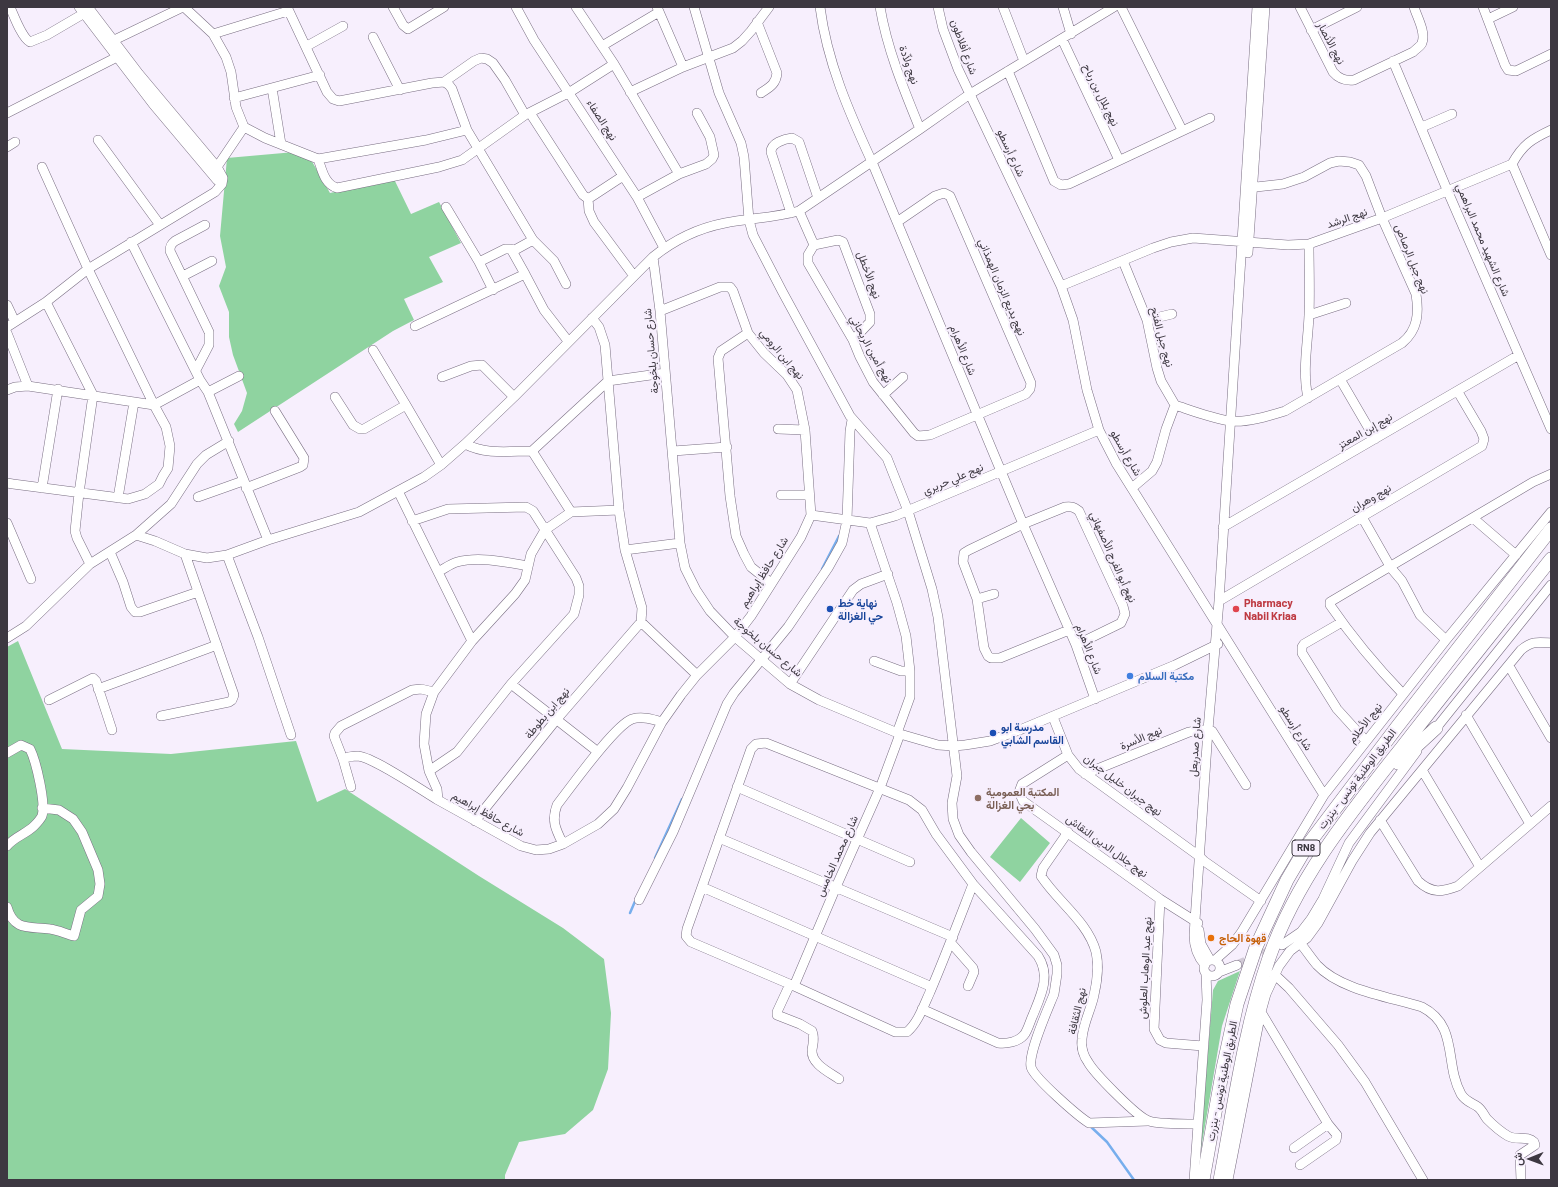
<!DOCTYPE html>
<html>
<head>
<meta charset="utf-8">
<style>
  body { margin:0 }
  #map { position:relative; width:1558px; height:1187px; overflow:hidden; background:#f7effd; font-family:Barlow,Vazirmatn,sans-serif }
  canvas { display:block }
  .frame { position:absolute; inset:0; border:8px solid #3d3841; pointer-events:none }
  .north { position:absolute; left:1510px; top:1139px; width:40px; height:40px; -webkit-text-stroke:3px #f7effd; paint-order:stroke; rotate:269deg; font-size:11px; font-weight:700; line-height:16px; text-align:center; color:#3d3841 }
  .north::after { content:''; display:block; margin:auto; width:14px; height:18px; background:#3d3841; clip-path:polygon(50% 0,100% 100%,50% 72%,0 100%) }
</style>
</head>
<body>
<div id="map">
<canvas width="1558" height="1187"></canvas>
<div class="frame"></div>
<div class="north">ش</div>
</div>
<script>
const ctx = document.querySelector('canvas').getContext('2d');
ctx.lineJoin = 'round';
function paint(path, color) { ctx.fillStyle = color; ctx.fill(path, 'evenodd'); }
function stroke(path, color, width, dash) { ctx.strokeStyle = color; ctx.lineWidth = width; ctx.lineCap = dash ? 'butt' : 'round'; ctx.setLineDash(dash || []); ctx.stroke(path); }
function label(font, color, halo, rows, align = 'center') {
  ctx.font = font + ' Barlow,Vazirmatn,sans-serif'; ctx.lineWidth = 4; ctx.setLineDash([]); ctx.textBaseline = 'middle'; ctx.strokeStyle = halo; ctx.fillStyle = color; for (const [text, x, y, turn = 0] of rows) {
    ctx.save(); ctx.translate(x, y); ctx.rotate((+turn || 0) * Math.PI / 180); ctx.textAlign = isNaN(turn) ? turn : align; if (halo) ctx.strokeText(text, 0, 0); ctx.fillText(text, 0, 0); ctx.restore();
  }
}
paint(new Path2D(`
  M306 151 330 193 394 179 411 214 439 202 461 243 429 257 443 282 404 299 414 320 393 331 238 432 234 424 242 411 247 393 233 355 229 337V312L219 286 226 267 220 236 227 158Z
  M18 641 62 749 171 754 296 741 317 802 345 789 479 876 563 928 604 959 611 1013 608 1069 593 1110 565 1134 519 1142 505 1175V1180H7V647Z
  M1021 818 1050 843 1020 882 990 857Z
  M1240 971 1222 1026 1199 1161 1213 990 1218 981Z`), '#8fd3a0');
stroke(new Path2D(`
  M822 569 839 536
  M655 858 682 799
  M630 913 636 899
  M1089 1125 1107 1142 1134 1180`), '#77aeed', 2.5);
stroke(new Path2D(`
  M1237 965 1274 949`), '#d2cad7', 9, [9, 4.5]);
const minor = new Path2D(`
  M10 7C14 16 22 38 30 42L47 35 88 11
  M79 7 153 104 217 180 222 184
  M184 7 213 34 226 57 231 72 236 107 244 127 265 138 318 159C322 169 324 184 337 188L439 167 462 160 525 115 570 92 614 64
  M287 7 327 92 333 99 339 101 432 83 444 82 474 61 481 58 487 59 493 63 505 80 525 115
  M393 7 403 25 408 29 444 7
  M516 7 534 40 637 197 664 248
  M576 7 614 64 679 174
  M657 7 683 67
  M694 7 719 93 741 143 744 157 749 220 753 235 782 291 850 416 887 458 908 511 932 589 938 617 957 776 952 803 953 819 959 835 971 852 1035 929 1054 955 1057 965V974L1054 994C1048 1009 1028 1053 1031 1067 1034 1078 1078 1116 1089 1123L1148 1121
  M820 7C827 62 849 112 872 162L1023 524 1076 645 1095 699
  M880 7C887 49 904 90 920 129
  M938 7 943 29 958 69 1061 286 1073 320 1087 390 1099 430 1116 463 1324 795
  M1003 7 1024 61
  M1063 7 1071 34
  M1121 7 1182 130
  M1300 7 1333 72C1339 79 1345 81 1354 80L1413 52C1416 49 1421 46 1422 43 1426 32 1417 17 1414 7
  M1483 7 1505 65 1508 70 1516 71 1551 54
  M1488 19 1513 7
  M757 22 777 73C776 84 770 87 761 93
  M1311 30 1357 7
  M213 34 288 11
  M373 37 400 90
  M1062 39 1119 160
  M108 43 183 7
  M307 46 343 26
  M602 46 659 12
  M1393 61 1448 192 1551 429
  M1008 71 1054 181 1061 185 1069 184 1210 118
  M444 82 449 85 452 89 467 130 533 240 513 251
  M272 88 281 144
  M630 92 683 67 733 48 742 41 751 31 769 7
  M234 98 320 75
  M7 113 121 55
  M530 113 583 195 587 198 591 197 623 176
  M1422 127 1452 114
  M98 140 160 225
  M7 147 15 142
  M318 159 426 140 467 130
  M1512 164 1551 255
  M217 167 244 127
  M637 197 679 174 706 164 712 159 714 155 710 137 697 113
  M588 198 589 211 594 222 634 276
  M446 207 479 262 493 290
  M799 211 814 245 808 255V263L853 340 860 357 873 382 914 433 918 436 930 435 1026 394 1030 389 1031 383 950 196 944 193 935 196 897 222
  M791 213 771 152C771 143 784 139 792 138L799 142 818 198
  M533 240 554 261 566 284
  M131 242 200 380 208 392 268 540
  M814 245 838 240 843 242 870 314V322L853 340
  M1248 253 1265 7
  M653 257 660 311 680 543 685 568 696 590 710 611 735 637 790 684 819 700 900 734 938 745 954 746 965 745 990 741 1022 729 1175 665 1218 644
  M1123 261 1147 320 1157 368 1161 381 1175 405C1193 411 1211 418 1230 421 1246 423 1269 416 1285 411L1402 343C1418 330 1419 313 1416 294L1382 218 1366 176 1359 165 1350 162 1339 161 1330 163 1304 177 1283 184 1247 188
  M479 262 505 249H511L525 274
  M183 276 212 261
  M1061 286 1153 248 1171 242 1193 238 1288 245 1309 244 1382 218 1512 164C1523 144 1532 139 1551 130
  M46 302 93 395 79 493 75 531 77 538 90 564
  M7 305 15 322
  M1309 315 1346 303
  M592 318 599 327 605 345 619 510 625 550 642 608 641 622 697 675
  M1147 320 1172 314
  M415 326 525 274 544 310 568 341
  M7 327 46 302 88 269 215 192 222 184 223 178 217 167 139 74 88 7
  M7 333 28 386
  M748 333 721 351 718 358 730 496 736 536 744 554 751 567 771 583
  M373 350 406 405 441 465
  M196 370 209 345V332L170 251C170 246 171 244 175 241L205 225
  M442 377 471 366 482 365 514 397
  M1340 379 1375 439
  M7 390 15 387 28 386 154 405 200 380
  M208 392 239 376
  M883 395 903 377
  M335 397 353 425 360 429H364L406 405
  M1308 398C1302 370 1308 343 1309 315 1310 291 1309 267 1309 244
  M778 429 805 430
  M465 444C486 455 510 451 532 451L608 381 665 373
  M532 451 571 512
  M673 451 727 447
  M7 483 13 484 128 499 145 494 159 484 163 476 168 468 170 446 166 427 154 405 88 269 42 167
  M42 488 58 389
  M246 488 300 467 303 465 304 458 275 411
  M1132 488 1152 471 1157 462 1166 429 1175 405
  M398 491 472 641
  M781 495H809
  M198 497 243 481
  M118 498 134 402
  M619 510 571 512 545 530 531 554 525 580 515 594 472 641 434 692 426 714 424 744 429 771 437 789 438 800 521 846 536 850 549 849 563 844 598 824 614 809 627 788 662 722 681 695 697 675 735 637 751 616 801 537 811 515 805 430 797 390 787 375 764 353 748 333 733 291 730 287H720L660 311
  M811 515 870 523 895 516 1099 430
  M1362 517 1391 568 1402 581 1420 615 1446 640
  M1473 518 1516 555
  M412 521 448 509 526 507 533 511 576 578 579 586V595L574 614 511 684 457 752 429 771
  M7 523 31 579
  M870 523 897 603 906 636 910 671V697L897 733
  M1223 527 1519 355
  M136 535 171 504 197 464 206 455 229 441
  M625 550 680 543
  M110 552 123 582 131 607 135 612H140L198 592
  M227 555 258 637 291 735
  M438 572C444 569 450 564 457 562 479 556 506 562 528 566
  M977 599 994 594
  M1219 601 1482 446 1484 439 1481 431 1458 392
  M1342 622 1304 644 1302 647V653L1337 709 1366 741
  M1069 630 1000 658H991L988 656 984 648 977 599 963 562 964 553 969 550 1023 524 1065 507C1071 506 1074 507 1079 511L1123 606 1125 614 1121 623 1076 645
  M7 638 26 626 90 564 136 535 155 541 185 554 207 558 227 555 268 540 359 512 424 477 441 465 465 444 514 397 653 257C674 240 699 228 725 223 751 218 773 218 799 211L920 129 970 94 1114 7
  M874 661 901 671H910
  M1509 666 1551 738
  M511 684 598 752
  M790 684 853 590 861 584 888 574
  M98 689 217 645
  M1403 694C1376 666 1352 637 1330 605V602L1533 482 1551 474
  M49 700 93 678 96 681 112 730
  M1466 715 1530 824
  M161 716 229 702 232 700 234 695 185 554
  M1053 717 1068 755 1079 769 1199 856 1204 861 1261 901
  M1433 732 1551 585
  M7 753 21 745 30 749C36 761 46 803 42 816 40 820 37 823 34 826 26 834 14 837 7 846
  M1068 755 1022 784 1019 792 1023 801 1160 899 1198 923
  M343 759C347 757 353 756 358 756 375 758 421 790 438 800
  M1422 770 1480 867
  M1085 774 1189 732C1197 730 1204 729 1212 731L1246 785
  M351 787 343 759 334 736 335 733 341 726 412 690 421 689 434 692
  M737 787 910 862
  M1380 820 1418 881C1432 894 1442 892 1458 886L1551 806
  M475 821 556 720 641 622
  M1068 832 1043 868 1041 876C1058 902 1088 922 1096 952 1099 965 1097 982 1094 995 1091 1010 1083 1023 1082 1039 1081 1047 1083 1055 1088 1062 1094 1073 1137 1117 1149 1121 1158 1124 1186 1124 1197 1124
  M719 838 953 937
  M563 844C556 830 551 821 557 805 571 787 614 726 632 719 642 716 652 719 662 722
  M702 887 932 987
  M1160 899 1154 1029 1160 1040 1166 1043 1203 1046
  M639 900 673 832 727 704 734 693 788 627 828 568 842 543 847 520 850 431 852 420
  M7 907C14 932 30 926 50 929 58 930 66 934 74 936L81 910 98 896 100 884 98 870 82 832 73 819 59 810 42 808
  M1199 930 1201 944 1210 960
  M951 943 973 968 974 972 968 986
  M1300 943C1306 950 1311 958 1317 965 1340 990 1390 997 1422 1007 1459 1026 1444 1063 1461 1094 1465 1101 1472 1103 1478 1107 1482 1110 1484 1115 1487 1119 1493 1125 1501 1132 1508 1136 1517 1141 1527 1135 1534 1142L1535 1145 1520 1155 1521 1180
  M1282 945 1301 932 1311 919 1323 899 1349 843 1417 751
  M1215 960 1232 945 1241 933 1324 795 1446 640 1551 512
  M1204 968a8 8 0 1 1 16 0a8 8 0 1 1-16 0Z
  M1205 965C1197 956 1194 947 1194 935L1208 730 1219 601 1257 7
  M1219 972 1237 965
  M1274 974 1289 988 1338 1045 1365 1082 1423 1180
  M790 984 777 1012V1015L800 1024 812 1031C815 1038 813 1043 812 1050 811 1064 829 1072 839 1079
  M794 986 836 887 880 788 900 734
  M922 1009 998 1043C1007 1044 1018 1042 1024 1035 1028 1030 1030 1021 1033 1015 1041 995 1051 976 1038 956L973 884 936 834 922 810 909 800 766 743 756 744 751 749 687 929 686 936 691 942 794 986 895 1032H907C918 1023 924 1005 930 992 945 957 959 920 973 884
  M1261 1012 1328 1124 1337 1135 1336 1140 1300 1165
  M1294 1148 1328 1124
  M1194 1180 1207 1000 1206 973
  M1228 1180 1261 1012 1266 994 1279 966 1290 951 1307 938 1318 923 1352 861 1370 833 1521 650C1532 641 1537 642 1551 643`);
const highway = new Path2D(`
  M1398 763 1436 728
  M1203 1180 1223 1068 1237 1004 1256 947 1287 880 1307 846 1397 727 1551 529
  M1220 1180C1234 1106 1244 1030 1269 958 1297 878 1351 812 1403 746 1452 683 1502 621 1551 559`);
stroke(minor, '#796e82', 10);
stroke(highway, '#796e82', 14);
stroke(minor, '#fff', 9);
stroke(highway, '#fff', 13);
for (const [x, y, r, color] of [
  [830,609,4,"#1a4fb4"],
  [1236,609,4,"#e0444e"],
  [1130,676,4,"#3f7fe0"],
  [993,733,4,"#1a4fb4"],
  [978,798,4,"#8d6e63"],
  [1211,938,4,"#e8710a"]
]) { const dot = new Path2D(); dot.arc(x, y, r, 0, 2 * Math.PI); ctx.fillStyle = color; ctx.fill(dot); stroke(dot, '#f7effd', 1.5); }
for (const [x, y, w] of [
  [1306,848,28]
]) { const box = new Path2D(); box.roundRect(x - w / 2, y - 8, w, 16, 3); ctx.fillStyle = '#f7effd'; ctx.fill(box); stroke(box, '#3d3841', 1); }
label('bold 10px', '#3d3841', null, [
  ["RN8",1306,848]
]);
label('11px', '#3d3841', '#f7effd', [
  ["نهج الأنصار",1331,43,62],
  ["شارع أفلاطون",964,47,70],
  ["نهج ولاّدة",909,65,71],
  ["نهج بلال بن رباح",1101,95,64],
  ["نهج الصفاء",602,120,57],
  ["شارع أرسطو",1011,153,65],
  ["نهج الرشد",1347,218,-19],
  ["شارع الشهيد محمد البراهمي",1483,240,67],
  ["نهج جبل الرصاص",1412,259,68],
  ["نهج الأخطل",869,275,70],
  ["نهج بديع الزمان الهمذاني",1002,287,67],
  ["نهج جبل الفتح",1162,337,75],
  ["نهج أمين الريحاني",871,349,61],
  ["شارع الأهرام",963,350,68],
  ["شارع حسان بلخوجة",651,351,-95],
  ["نهج ابن الرومي",782,354,50],
  ["نهج إبن المعتز",1365,431,-30],
  ["شارع أرسطو",1126,453,60],
  ["نهج علي حريري",953,479,-23],
  ["نهج وهران",1371,498,-30],
  ["نهج أبو الفرج الأصفهاني",1113,557,66],
  ["شارع حافظ إبراهيم",764,572,-58],
  ["شارع حسان بلخوجة",768,647,40],
  ["شارع الأهرام",1089,649,68],
  ["نهج ابن بطوطة",547,713,-50],
  ["نهج الأحلام",1365,723,-52],
  ["شارع أرسطو",1296,728,58],
  ["نهج الأسرة",1141,738,-23],
  ["شارع صدربعل",1195,747,-86],
  ["الطريق الوطنية تونس - بنزرت",1357,779,-53],
  ["نهج جبران خليل جبران",1123,785,37],
  ["شارع حافظ إبراهيم",488,814,29],
  ["نهج جلال الدين النقاش",1107,846,36],
  ["شارع محمد الخامس",837,856,-66],
  ["نهج عبد الوهاب العلوش",1145,968,-87],
  ["نهج الثقافة",1077,1011,-77],
  ["الطريق الوطنية تونس - بنزرت",1222,1081,-79]
]);
label('bold 11px', '#164399', '#f7effd', [
  ["نهاية خط",838,603],
  ["حي الغزالة",838,616],
  ["مدرسة ابو",1001,727],
  ["القاسم الشابي",1001,740]
], 'left');
label('bold 11px', '#be3a42', '#f7effd', [
  ["Pharmacy",1244,603],
  ["Nabil Kriaa",1244,616]
], 'left');
label('bold 11px', '#366cbe', '#f7effd', [
  ["مكتبة السلام",1138,676]
], 'left');
label('bold 11px', '#785e54', '#f7effd', [
  ["المكتبة العمومية",986,792],
  ["بحي الغزالة",986,805]
], 'left');
label('bold 11px', '#c56008', '#f7effd', [
  ["قهوة الحاج",1219,938]
], 'left');
</script>
</body>
</html>
